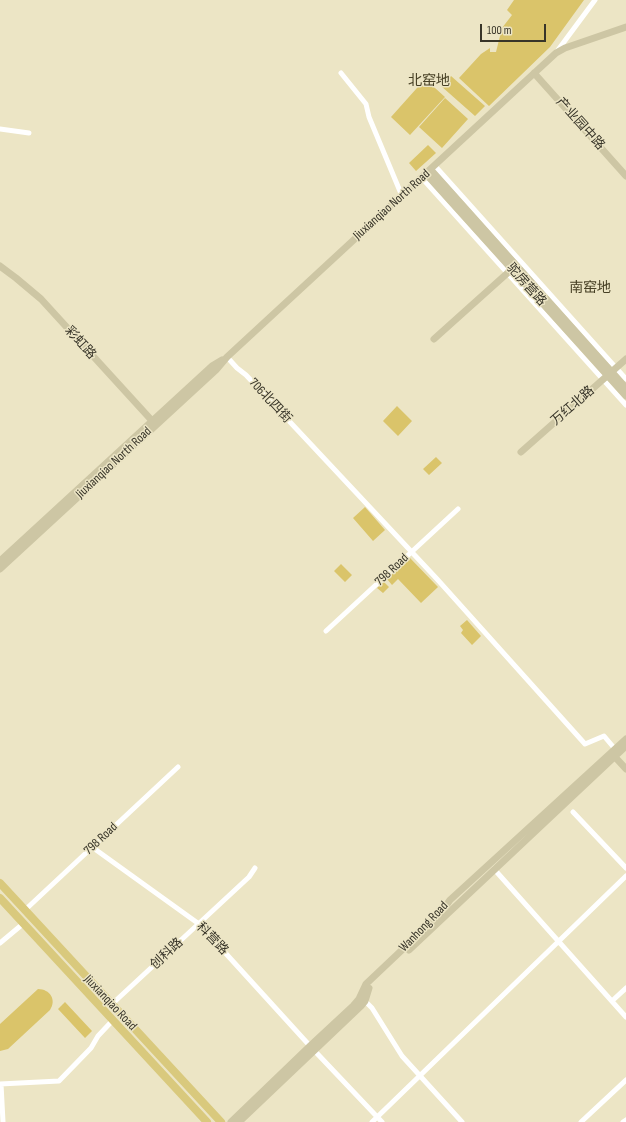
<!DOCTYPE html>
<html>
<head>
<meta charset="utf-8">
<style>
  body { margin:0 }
  #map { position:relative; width:626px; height:1122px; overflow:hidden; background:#ece5c5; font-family:"Sofia Sans Condensed",sans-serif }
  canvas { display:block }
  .scale { position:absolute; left:480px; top:24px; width:66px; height:18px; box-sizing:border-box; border:2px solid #383529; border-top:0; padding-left:5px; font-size:12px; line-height:14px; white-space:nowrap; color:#383529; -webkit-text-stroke:3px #ece5c5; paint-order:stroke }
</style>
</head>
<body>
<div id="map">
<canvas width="626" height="1122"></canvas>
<div class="scale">100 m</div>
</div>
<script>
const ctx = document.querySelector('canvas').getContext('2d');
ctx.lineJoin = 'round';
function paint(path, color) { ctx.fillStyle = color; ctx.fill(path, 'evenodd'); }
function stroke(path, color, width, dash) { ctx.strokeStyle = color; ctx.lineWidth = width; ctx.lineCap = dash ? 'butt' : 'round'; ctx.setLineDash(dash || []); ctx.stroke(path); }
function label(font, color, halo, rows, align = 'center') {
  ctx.font = font + ' "Sofia Sans Condensed","Noto Sans SC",sans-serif'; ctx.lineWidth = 3; ctx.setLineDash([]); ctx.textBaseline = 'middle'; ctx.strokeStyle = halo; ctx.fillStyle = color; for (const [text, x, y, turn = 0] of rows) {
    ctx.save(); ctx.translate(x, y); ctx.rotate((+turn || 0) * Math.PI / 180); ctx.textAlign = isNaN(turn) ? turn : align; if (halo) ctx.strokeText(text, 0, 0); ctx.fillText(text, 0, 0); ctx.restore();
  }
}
paint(new Path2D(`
  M514 0H584L550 47 489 106 459 78 481 54 490 48V52H496L502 28 512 15 507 10Z
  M451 76 485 106 475 116 441 86Z
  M425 79 445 97 410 135 391 117Z
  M445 98 468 119 442 148 419 127Z
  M428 145 436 153 416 171 409 163Z
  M397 406 412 421 398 436 383 421Z
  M436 457 442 463 429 475 423 469Z
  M365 507 385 530 373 541 353 518Z
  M410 558 438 587 421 603 398 579 392 585 387 579Z
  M341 564 352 575 345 582 334 571Z
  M384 582 389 587 383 593 377 588Z
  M467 620 481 636 472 645 461 633 463 630 460 626Z
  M38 989C50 989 57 1000 50 1010L8 1049 0 1051V1024Z
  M65 1002 92 1031 85 1038 58 1009Z`), '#dac46a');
stroke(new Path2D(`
  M558 50 595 0
  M341 73 366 104 369 117 402 196
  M0 129 29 133
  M435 166 626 379
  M422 178 626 405
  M227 357 237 368 246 375 437 579 585 744 604 736 615 749
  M326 631 458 509
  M573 812 626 868
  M92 847 199 924 310 1046 382 1122
  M494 869 626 1017
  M25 910 178 767
  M0 943 24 923
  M365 1001 372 1008 402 1056 462 1122
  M612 1001 626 988
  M111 1005 249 877 255 868
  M0 1084 59 1081 91 1048 98 1036 113 1020
  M1 1084 3 1122
  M372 1122 626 876
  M581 1122 626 1080
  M623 1122 626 1120`), '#fff', 5);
stroke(new Path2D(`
  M534 73 626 176
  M431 170 626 388
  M426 174 626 396
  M0 266 16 278 41 299 155 424
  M434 339 512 269
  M521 452 626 359
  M0 561 212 366 222 360
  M0 569 216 370 227 357 556 53 565 48 626 27
  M615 753V757L626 769
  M409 950 626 746
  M231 1122 310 1046 353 1006 359 999 366 984 440 914 450 900 626 739
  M239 1122 361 1006 365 1001 369 988`), '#cdc6a4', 7);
stroke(new Path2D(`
  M0 883 221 1122
  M0 898 207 1122`), '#d9c97d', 8);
label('13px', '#383529', '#ece5c5', [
  ["产业园中路",580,124,48],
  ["Jiuxianqiao North Road",392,205,-42],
  ["驼房营路",526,285,48],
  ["彩虹路",80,343,48],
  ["706北四街",270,401,47],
  ["万红北路",573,406,-41],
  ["Jiuxianqiao North Road",114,463,-43],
  ["798 Road",392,570,-43],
  ["798 Road",101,839,-43],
  ["Wanhong Road",424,927,-46],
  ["科营路",212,939,46],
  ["创科路",167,954,-43],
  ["Jiuxianqiao Road",110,1003,47]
]);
label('14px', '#474025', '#ece5c5', [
  ["北窑地",429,81],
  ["南窑地",590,288]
]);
</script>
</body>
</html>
